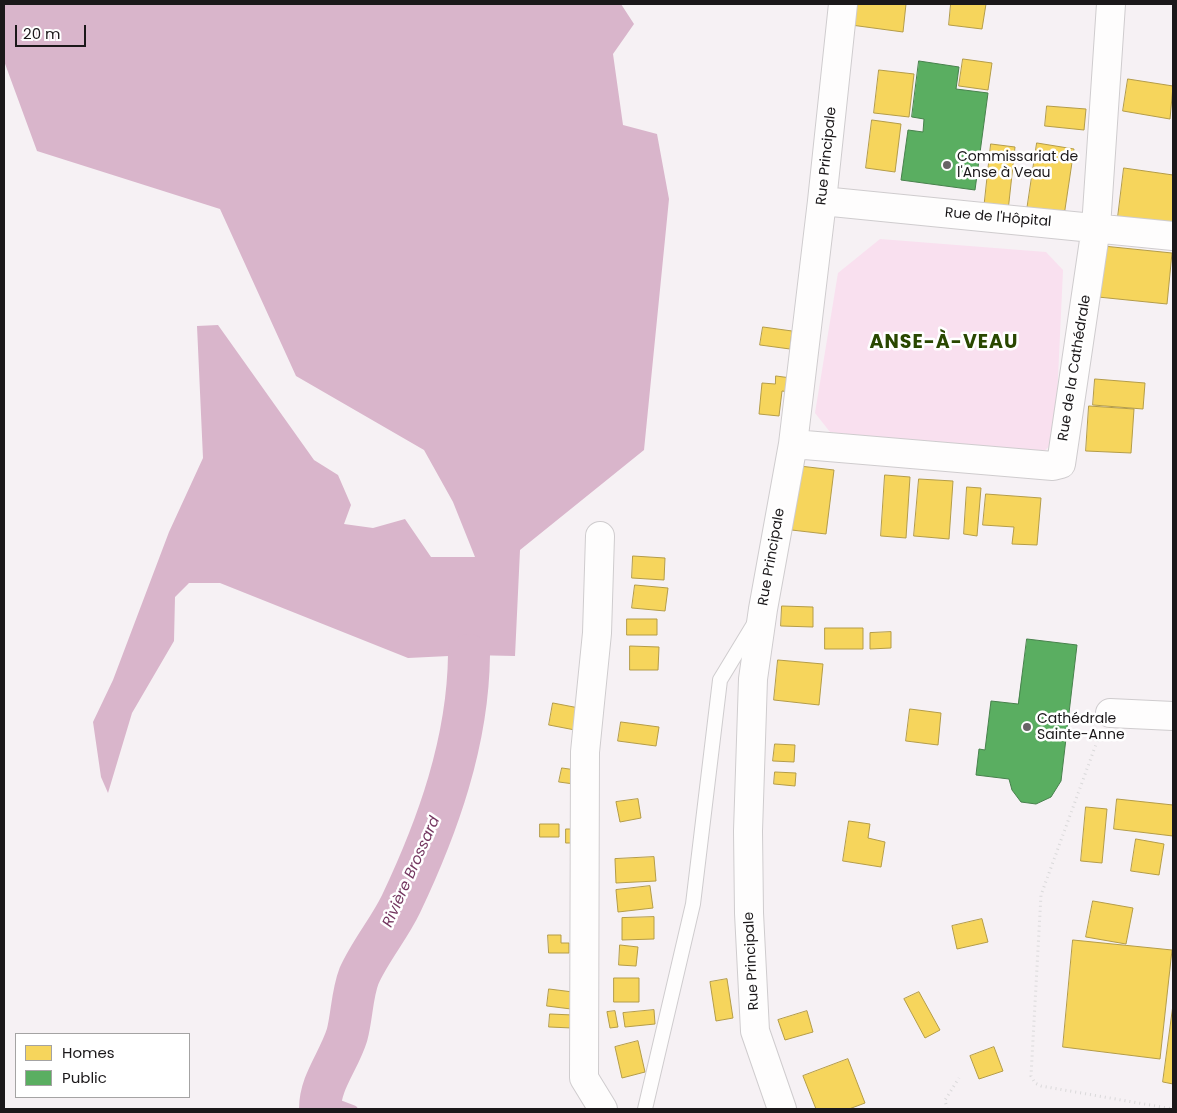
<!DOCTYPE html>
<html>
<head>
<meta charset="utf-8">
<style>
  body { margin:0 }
  #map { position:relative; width:1177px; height:1113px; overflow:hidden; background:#f6f1f4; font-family:Poppins,sans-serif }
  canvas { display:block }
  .frame { position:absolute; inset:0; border:5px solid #1b181a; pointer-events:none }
  .legend { position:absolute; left:15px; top:1033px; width:175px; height:65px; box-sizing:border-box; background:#fff; border:1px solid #a4a3a3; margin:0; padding:6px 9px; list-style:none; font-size:15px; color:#1b181a }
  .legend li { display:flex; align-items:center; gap:10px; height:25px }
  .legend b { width:25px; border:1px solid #a4a3a3 }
  .scale { position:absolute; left:15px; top:25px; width:71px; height:22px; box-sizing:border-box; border:2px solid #1b181a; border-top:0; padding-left:6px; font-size:15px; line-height:18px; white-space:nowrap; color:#1b181a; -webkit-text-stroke:4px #fff; paint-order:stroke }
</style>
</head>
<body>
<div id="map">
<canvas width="1177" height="1113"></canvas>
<div class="frame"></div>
<ul class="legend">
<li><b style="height:14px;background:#f6d55c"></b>Homes</li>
<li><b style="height:14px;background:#5aae61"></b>Public</li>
</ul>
<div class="scale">20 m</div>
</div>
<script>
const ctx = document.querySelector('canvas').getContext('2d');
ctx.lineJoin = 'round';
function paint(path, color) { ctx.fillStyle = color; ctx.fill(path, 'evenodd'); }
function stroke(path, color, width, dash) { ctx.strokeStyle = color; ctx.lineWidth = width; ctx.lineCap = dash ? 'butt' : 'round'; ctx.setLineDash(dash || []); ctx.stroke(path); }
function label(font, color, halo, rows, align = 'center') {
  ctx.font = font + ' Poppins,sans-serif'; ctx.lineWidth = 5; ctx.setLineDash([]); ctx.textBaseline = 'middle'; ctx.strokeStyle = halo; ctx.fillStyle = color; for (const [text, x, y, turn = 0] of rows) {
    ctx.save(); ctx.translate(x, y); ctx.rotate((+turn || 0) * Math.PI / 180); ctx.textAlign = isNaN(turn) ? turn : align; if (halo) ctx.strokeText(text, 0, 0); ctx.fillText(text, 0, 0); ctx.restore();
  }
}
paint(new Path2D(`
  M880 239 1046 252 1063 270 1055 441 1038 457 830 432 815 413 838 273Z`), '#f9e0ef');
paint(new Path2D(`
  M4 4H621L634 24 613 54 623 125 657 134 669 199 644 450 520 550 515 656 469 655 408 658 220 583H189L175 597 174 641 132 713 108 793 101 777 93 722 113 680 169 532 203 458 197 326 218 325 314 460 338 475 351 505 344 524 373 528 405 519 431 557H475L453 502 424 450 296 376 220 209 37 151 4 61Z`), '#d9b5cb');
const homes = new Path2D(`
  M854 4H906L903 32 851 25Z
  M951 4H986L982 29 949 25Z
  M963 59 992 63 988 90 959 86Z
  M879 70 914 74 909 117 874 113Z
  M1128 79 1173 86 1170 119 1123 111Z
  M1047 106 1086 109 1084 130 1045 126Z
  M872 120 901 124 895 172 866 168Z
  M1037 143 1074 149 1064 216 1027 210Z
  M991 144 1015 147 1008 211 984 209Z
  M1124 168 1173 175V224L1118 217Z
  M1103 246 1172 253 1167 304 1098 297Z
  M763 327 792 331 790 349 760 345Z
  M776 376 791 378 790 392 782 391 779 416 759 414 762 383 775 384Z
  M1095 379 1145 383 1143 409 1093 405Z
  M1089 406 1134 409 1131 453 1086 451Z
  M791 465 834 470 826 534 783 529Z
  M885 475 910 477 906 538 881 536Z
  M919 479 953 481 949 539 914 536Z
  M967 487 981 488 977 536 964 534Z
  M986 494 1041 498 1037 545 1012 544 1014 527 983 525Z
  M633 556 665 558 664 580 632 578Z
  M635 585 668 588 665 611 632 608Z
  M782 606 813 607V627L781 626Z
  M627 619H657V635H627Z
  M825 628H863V649H825Z
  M891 632V648L870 649V633Z
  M630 646 659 647 658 670H630Z
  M778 660 823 664 819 705 774 700Z
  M553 703 579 708 575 730 549 725Z
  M910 709 941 713 938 745 906 741Z
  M621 722 659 727 656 746 618 741Z
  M775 744 795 745 794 762 773 761Z
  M562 768 583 771 581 785 559 782Z
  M775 772 796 773 795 786 774 784Z
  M638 799 641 818 620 822 616 802Z
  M1117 799 1173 805V836L1114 829Z
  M1086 807 1107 809 1102 863 1081 861Z
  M849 821 870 824 868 838 885 842 881 867 843 861Z
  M540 824H559V837H540Z
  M566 829H590V843H566Z
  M1136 839 1164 844 1159 875 1131 871Z
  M654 857 656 881 616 883 615 859Z
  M650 886 653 908 618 912 616 890Z
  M1093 901 1133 908 1126 944 1086 937Z
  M654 917V939L622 940V918Z
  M982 919 988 942 957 949 952 926Z
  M548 935H561V943H569V953H549Z
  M1073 940 1172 950 1160 1059 1063 1047Z
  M620 945 638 947 636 966 619 965Z
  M614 978H639V1002H614Z
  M727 979 733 1018 716 1021 710 982Z
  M549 989 573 992 571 1009 547 1006Z
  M919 992 940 1030 925 1038 904 999Z
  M1173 1005V1084L1163 1082Z
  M654 1010 655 1024 625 1027 623 1013Z
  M615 1011 618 1027 610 1028 607 1012Z
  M807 1011 813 1032 785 1040 778 1020Z
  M550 1014 573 1015 572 1028 549 1027Z
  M638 1041 645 1072 622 1078 615 1047Z
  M994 1047 1003 1071 979 1079 970 1056Z
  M848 1059 865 1103 849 1109H816L803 1076Z`);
paint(homes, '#f6d55c');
stroke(homes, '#b49c48', 1);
const public = new Path2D(`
  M919 61 959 67 956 89 988 93 975 190 901 180 908 130 923 132 924 119 912 117Z
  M1027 639 1077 645 1061 781 1051 797 1036 804 1021 802 1012 790 1009 779 976 775 979 749 985 750 991 701 1018 704Z`);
paint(public, '#5aae61');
stroke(public, '#47814c', 1);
stroke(new Path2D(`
  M320 1096 354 1109`), '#d9b5cb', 7);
stroke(new Path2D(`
  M320 1109C320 1082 339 1061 347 1035 352 1016 352 994 359 976 370 951 389 929 401 904 438 826 468 742 469 655`), '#d9b5cb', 42);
const service = new Path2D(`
  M645 1109 693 904 720 680 754 624`);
const minor = new Path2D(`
  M822 201 1173 236
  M793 444 1053 466 1061 464 1096 227 1111 4
  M600 536 597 633 585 752 584 1078 603 1109
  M1110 713 1173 716
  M782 1109 755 1031 749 913 748 831 753 679 763 609 793 444 822 201 843 4`);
stroke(service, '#cfccce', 16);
stroke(minor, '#cfccce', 30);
stroke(new Path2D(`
  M1099 736 1041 895 1031 1076 1035 1083 1041 1086 1173 1109
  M947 1109 945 1100 959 1078`), '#dad9da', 3, [1, 4]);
stroke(service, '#fefdfd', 14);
stroke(minor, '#fefdfd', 28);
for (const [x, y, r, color] of [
  [947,165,5,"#686466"],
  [1027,727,5,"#686466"]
]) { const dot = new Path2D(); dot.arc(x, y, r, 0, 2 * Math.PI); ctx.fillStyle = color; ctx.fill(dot); stroke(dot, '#fff', 2); }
label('14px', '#1b181a', '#fff', [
  ["Rue Principale",827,156,-84],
  ["Rue de l'Hôpital",998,218,5],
  ["Rue de la Cathédrale",1075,368,-81],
  ["Rue Principale",772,557,-80],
  ["Rue Principale",752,961,-93]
]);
label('14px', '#1b181a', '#fff', [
  ["Commissariat de",957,157],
  ["l'Anse à Veau",957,173],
  ["Cathédrale",1037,719],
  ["Sainte-Anne",1037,735]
], 'left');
label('italic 15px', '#743760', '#fff', [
  ["Rivière Brossard",412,872,-66]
]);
ctx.letterSpacing = '1px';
label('bold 19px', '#294700', '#fff', [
  ["ANSE-À-VEAU",944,343]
]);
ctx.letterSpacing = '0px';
</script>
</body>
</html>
